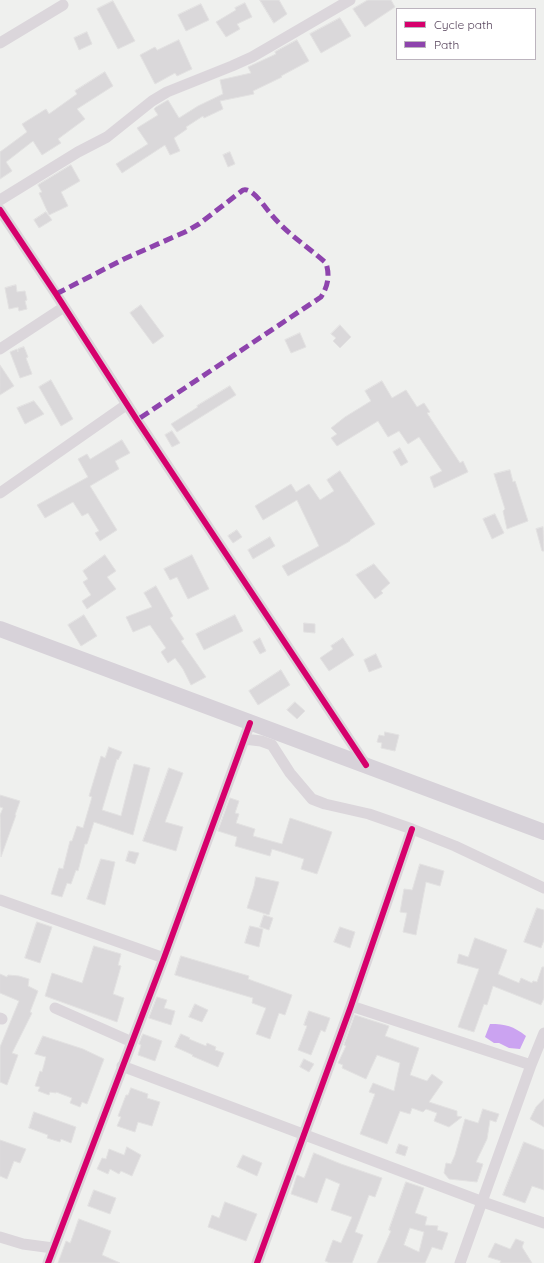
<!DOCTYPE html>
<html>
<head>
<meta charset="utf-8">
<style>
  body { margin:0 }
  #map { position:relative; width:544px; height:1263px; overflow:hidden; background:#eff0ee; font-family:Quicksand,sans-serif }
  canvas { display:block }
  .legend { position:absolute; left:396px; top:8px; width:140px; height:52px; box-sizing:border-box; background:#fff; border:1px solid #bcb4be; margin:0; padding:5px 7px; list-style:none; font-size:12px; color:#57445c }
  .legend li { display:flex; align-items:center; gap:8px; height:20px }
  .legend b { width:20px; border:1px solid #bcb4be }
</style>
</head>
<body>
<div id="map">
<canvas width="544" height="1263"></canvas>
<ul class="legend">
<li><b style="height:5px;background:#d6006c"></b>Cycle path</li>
<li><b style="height:5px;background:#8e44ad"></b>Path</li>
</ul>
</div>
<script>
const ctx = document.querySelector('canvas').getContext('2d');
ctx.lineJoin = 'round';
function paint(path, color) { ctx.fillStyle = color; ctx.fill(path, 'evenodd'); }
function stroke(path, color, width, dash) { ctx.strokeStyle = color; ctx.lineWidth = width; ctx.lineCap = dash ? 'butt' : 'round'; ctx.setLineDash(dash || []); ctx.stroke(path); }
paint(new Path2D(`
  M490 1024C506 1024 513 1026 526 1036L520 1049 509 1048 499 1043H494L485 1037Z`), '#cba3f1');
const building = new Path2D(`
  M260 0H279L287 14 274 23Z
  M368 0H391L395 7 365 27 353 9Z
  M113 1 135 41 118 49 97 9Z
  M245 3 252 17 237 24 240 29 226 37 216 22 236 10 235 8Z
  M201 4 209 20 186 31 178 15Z
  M340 18 351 36 321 53 310 34Z
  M87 32 92 44 79 50 74 38Z
  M179 40 192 69 177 76 175 73 155 84 140 55 155 47 157 50Z
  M297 40 309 61 281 76 282 77 253 91 254 94 220 101 223 109 204 118 203 116 186 127 187 129 174 138 180 151 170 155 165 145 122 173 116 164 148 144 137 128 158 115 154 109 156 107 168 100 179 118 198 106 223 94 220 80 251 73 248 67 276 54 275 52Z
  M105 72 113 86 77 109 85 119 58 139 61 143 42 155 33 141 6 162 12 171 0 179V152L27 132 22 124 46 109 49 114 77 94 75 91Z
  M230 152 235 164 228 167 223 155Z
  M71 165 80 181 61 192 68 206 49 215 39 193 42 192 38 185Z
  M46 212 52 220 39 228 34 220Z
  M16 285 17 292 25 291 27 300 25 301 27 309 19 311 18 307 9 309 5 288Z
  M141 305 164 336 153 344 130 313Z
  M340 325 351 337 340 348 333 341 336 338 331 334Z
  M300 333 306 347 291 353 285 340Z
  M24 347 28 357 26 358 32 374 20 378 10 352 17 349 18 352V349Z
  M0 365 14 386 0 395Z
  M51 380 73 419 61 426 39 387Z
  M382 381 392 398 406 390 417 407 424 403 430 412 427 413 460 463 463 461 468 472 434 488 430 477 442 471 419 437 408 444 399 431 388 437 378 421 337 446 331 438 337 434 331 428 345 417 371 401 365 391Z
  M230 386 236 395 177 432 171 424 198 407 197 406Z
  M34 401 44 414 25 424 17 408Z
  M172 431 180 443 172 447 165 435Z
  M122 440 130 453 115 461 119 469 90 486 117 530 100 541 95 533 99 531 88 513 82 516 73 502 45 518 37 505 88 477 78 459 87 454 90 459Z
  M400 448 408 462 401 466 393 452Z
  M510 470 513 482 515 481 528 521 507 529 503 511 505 509 494 474Z
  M340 471 375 524 350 540V541L288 576 282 566 319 546 297 500 263 520 255 506 291 484 296 492 309 484 320 500 334 491 327 480Z
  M495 514 504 533 492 539 483 519Z
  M543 527 544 551H542L536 529Z
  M237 530 242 537 233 543 228 536Z
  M270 537 275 546 253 559 248 550Z
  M105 555 116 571 107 577 116 589 87 609 82 601 91 595 83 582 88 579 83 571Z
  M192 555 209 589 188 599 177 577 170 580 164 569Z
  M374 564 390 583 381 591 383 593 375 599 356 575Z
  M156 586 173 616 170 618 184 639 181 641 206 677 191 685 183 669 175 658 168 663 161 652 166 648 150 625 133 632 126 617 152 607 144 593Z
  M84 615 97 636 81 646 68 625Z
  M235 615 243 631 204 650 196 634Z
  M304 623 315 624V633L304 632Z
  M260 638 266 651 260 654 253 642Z
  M343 638 354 655 329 671 320 658 333 649 331 646Z
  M376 654 382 667 369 672 364 660Z
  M281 670 290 685 258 705 249 691Z
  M295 702 305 711 297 719 287 710Z
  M385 732 399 735 395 751 381 748 382 743 377 742 379 735 384 736Z
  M109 747 122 752 118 760 117 759 102 810 121 816 134 764 150 768 133 835 94 822 87 844H85L78 871 76 870 71 884 67 883 62 897 51 894 59 868 63 869 70 841H72L77 826 83 828 92 797 89 796 101 756 105 758Z
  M169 768 183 773 165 822 183 827 176 851 143 841Z
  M0 795 20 801 15 815H16L1 857 0 815 3 808 0 807Z
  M230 798 239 801 235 813 239 814 236 823 255 829 253 836 282 844 290 818 332 832 317 874 301 869 304 859 272 849 270 856 235 846 237 837 218 831Z
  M129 851 139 853 135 864 126 861Z
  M101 859 115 862 105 905 87 899Z
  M420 864 444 871 440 886 426 882 416 935 403 932 407 913 400 912 404 889 412 890Z
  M256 877 279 882 269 915 247 908 254 886Z
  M537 908 544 910V940L541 948 524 942Z
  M264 915 273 918 269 930 260 927Z
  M37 922 52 927 40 963 25 958Z
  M250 926 263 929 259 947 245 943Z
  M340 927 355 932 350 948 334 942Z
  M475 938 507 950 498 974 519 983 521 978 532 983 533 981 537 982 542 967H544V998L541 1005 493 986 487 1005 484 1004 474 1032 458 1027 479 969 457 963 459 954 468 957Z
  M94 946 121 954 118 965 121 966 113 994 124 998 117 1022 45 996 52 973 82 983Z
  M181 956 249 976 248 979 292 995 285 1015 279 1013 270 1039 256 1034 266 1008 252 1003 253 998 175 975Z
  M0 974 7 977 8 975 19 976 29 979 28 986 38 991 30 1012 32 1013 12 1053 18 1055 7 1085 0 1082V1047L19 1001 0 993Z
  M157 997 167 1000 164 1008 175 1011 171 1025 149 1018Z
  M195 1004 208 1010 202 1022 189 1017Z
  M309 1011 330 1018 325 1032 321 1030 311 1055 298 1050 307 1026 304 1025Z
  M355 1015 389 1026 385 1036 419 1048 410 1075 427 1081 432 1074 443 1082 429 1102 457 1111V1116L462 1117 449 1127 434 1121 437 1113 426 1109 423 1112 412 1108 410 1114 400 1111 387 1144 360 1134 375 1094 369 1092 373 1083 394 1091 400 1063 377 1055 366 1079 342 1068 343 1065 338 1063 346 1046 344 1045Z
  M143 1034 162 1041 155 1061 138 1055 141 1045 139 1044Z
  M181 1034 190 1038 189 1039 206 1046 207 1043 216 1047 215 1050 224 1053 218 1067 192 1056 193 1055 175 1047Z
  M43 1036 83 1049 104 1059 87 1104 82 1102 80 1107 70 1103 72 1098 56 1092V1093L50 1092 49 1095 38 1091 40 1087 35 1086 40 1071 42 1072 46 1057 35 1054Z
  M304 1059 314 1064 309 1072 300 1067Z
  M131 1088 148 1094 147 1098 160 1102 152 1126 138 1122 135 1132 117 1126 121 1117 118 1116 123 1103 126 1095H128Z
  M544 1099V1127L530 1119 536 1107Z
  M483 1109 499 1114 496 1122 490 1120 487 1139 476 1162 483 1164 477 1182 449 1179 444 1173 446 1163 451 1164 455 1155 465 1119 478 1123Z
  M34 1112 76 1127 71 1143 61 1139 60 1142 47 1138 48 1135 29 1128Z
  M0 1140 26 1149 20 1163 14 1161 7 1179 0 1176Z
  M524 1142 544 1150V1190L532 1186 525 1203 503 1195Z
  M399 1144 408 1147 405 1156 396 1153Z
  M127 1147 141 1155 132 1176 121 1171 119 1174 110 1169 108 1174 97 1169 102 1158 106 1159 109 1149 124 1155Z
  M314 1153 341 1164 382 1178 375 1197 369 1195 355 1232 363 1235 352 1263H330L325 1261 333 1240 341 1243 352 1217 331 1210 340 1184 326 1178 317 1203 291 1194 297 1175 304 1178Z
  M243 1155 262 1163 257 1176 237 1167Z
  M406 1182 424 1188 415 1213 427 1217 425 1225 438 1226 437 1230 448 1233 442 1250 432 1247 425 1263H377L391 1231 389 1230ZM410 1228 424 1232 419 1252 404 1245Z
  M94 1190 116 1198 110 1214 88 1206Z
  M225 1202 257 1214 246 1241 208 1227 212 1215 219 1218Z
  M79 1219 111 1231 102 1255 120 1263H58L66 1241 70 1243Z
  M516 1239 524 1242 522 1247 532 1263H500L501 1261 488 1257 495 1243 510 1249Z`);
paint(building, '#dad8da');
stroke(building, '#e2e1e1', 1);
stroke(new Path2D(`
  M0 43 63 5
  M0 200 78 152 107 137 152 101 167 92 232 66 252 57 350 0
  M0 210 56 294 137 420 366 765
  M0 349 64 307
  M0 493 126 405
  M244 739 261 741 272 745 290 773 312 799 325 804 369 814 412 829 455 846 544 888
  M0 900 164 958
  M351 1006 531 1065
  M55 1008 132 1042
  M0 1018 2 1019
  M122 1066 483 1202 544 1223
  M0 1237 23 1244 53 1248
  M48 1263 164 958 250 723
  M257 1263 351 1006 412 829
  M460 1263 531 1065 544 1033`), '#dbd6db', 11);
stroke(new Path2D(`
  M0 629 544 832`), '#d7d2d9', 16);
stroke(new Path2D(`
  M56 294 124 259 185 232 199 224 243 190C252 187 264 206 270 213 286 233 307 246 326 263 330 276 328 286 321 297L137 420`), '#8e44ad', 5, [10, 5]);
stroke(new Path2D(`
  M0 210 56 294 137 420 366 765
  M48 1263 164 958 250 723
  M257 1263 351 1006 412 829`), '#d6006c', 6);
</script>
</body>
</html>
